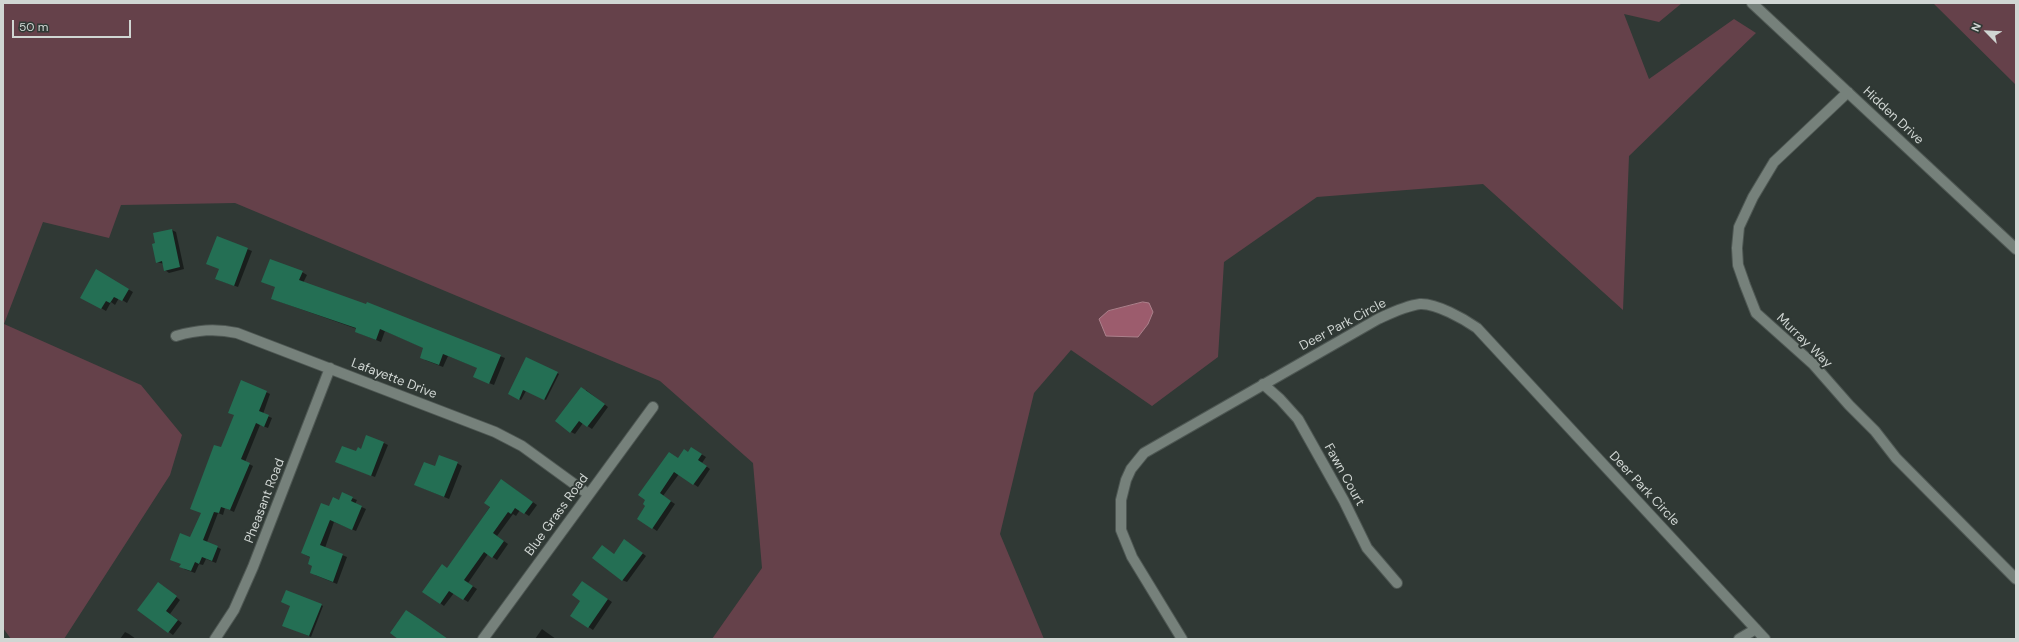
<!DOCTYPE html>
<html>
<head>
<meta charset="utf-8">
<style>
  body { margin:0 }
  #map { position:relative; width:2019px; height:642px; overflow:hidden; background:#303935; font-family:"DM Sans",sans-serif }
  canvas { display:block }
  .frame { position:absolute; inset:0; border:4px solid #d0d6d3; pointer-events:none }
  .north { position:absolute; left:1967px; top:12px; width:40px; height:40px; -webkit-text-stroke:3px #303935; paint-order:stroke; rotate:294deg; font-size:11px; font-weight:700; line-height:16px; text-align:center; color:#d0d6d3 }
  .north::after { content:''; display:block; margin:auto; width:14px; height:18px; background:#d0d6d3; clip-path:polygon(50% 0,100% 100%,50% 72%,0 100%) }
  .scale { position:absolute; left:12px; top:20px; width:119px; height:18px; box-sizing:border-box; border:2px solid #d0d6d3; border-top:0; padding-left:5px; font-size:12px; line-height:14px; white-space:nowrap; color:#d0d6d3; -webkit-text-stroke:3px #303935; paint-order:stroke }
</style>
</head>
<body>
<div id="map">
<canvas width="2019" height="642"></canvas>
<div class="frame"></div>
<div class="north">N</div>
<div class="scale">50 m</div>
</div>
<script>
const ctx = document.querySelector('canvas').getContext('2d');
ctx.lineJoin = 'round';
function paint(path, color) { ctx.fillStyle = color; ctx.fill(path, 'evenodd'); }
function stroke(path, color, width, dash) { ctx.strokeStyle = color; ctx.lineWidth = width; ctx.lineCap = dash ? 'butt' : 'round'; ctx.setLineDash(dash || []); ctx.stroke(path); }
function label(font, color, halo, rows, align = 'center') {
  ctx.font = font + ' "DM Sans",sans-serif'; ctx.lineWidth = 4; ctx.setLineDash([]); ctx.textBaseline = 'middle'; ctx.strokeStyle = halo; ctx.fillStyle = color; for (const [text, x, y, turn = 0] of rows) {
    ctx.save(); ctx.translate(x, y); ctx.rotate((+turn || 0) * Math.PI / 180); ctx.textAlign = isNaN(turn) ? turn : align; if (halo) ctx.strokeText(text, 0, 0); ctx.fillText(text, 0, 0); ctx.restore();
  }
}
paint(new Path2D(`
  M3 3H1682L1659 22 1624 14 1649 79 1734 19 1756 33 1629 156 1623 310 1483 184 1317 197 1224 262 1218 357 1152 406 1071 350 1034 393 1000 534 1044 639H712L762 568 753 463 660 381 235 203 121 205 109 238 43 222 4 324 141 385 182 435 170 475 64 639H11L3 628Z
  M1933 3H2016V85Z`), '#65414a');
const water = new Path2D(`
  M1143 302 1149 303 1153 312 1148 324 1138 337 1106 336 1099 319 1108 311Z`);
paint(water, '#9c5c6d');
stroke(water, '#ac818c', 1);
paint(new Path2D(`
  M172 230 176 232 184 269 169 273 165 270 164 264 157 262Z
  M247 249 252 251 238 287 221 281Z
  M97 271 133 292 127 303 119 298 115 305 111 302 106 311 82 297Z
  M302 272 307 275 303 283 505 358 494 385 479 379 478 368 448 356 443 367 425 360 424 348 385 331 381 342 361 334 357 329 272 299Z
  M527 358 559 374 546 400 526 391 521 400 509 394Z
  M586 390 608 407 592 429 583 423 575 434 571 432Z
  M266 392 270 394 263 414 272 418 268 428 260 425 245 462 253 466 234 512 225 508 223 515 218 513 207 542 221 549 216 563 206 559 203 565 199 564 195 573 184 569 191 538 202 513 221 449Z
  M384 443 388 445 375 477 341 464 361 450Z
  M696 451 706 457 702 463 710 469 698 487 679 474 663 496 675 504 657 531 638 518 678 459Z
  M457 463 462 466 449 499 415 485 435 467Z
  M506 483 537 505 529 516 520 510 516 516 513 514 497 536 508 544 497 560 488 554 468 583 477 589 468 602 454 593 444 606 440 603 448 569Z
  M352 498 357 500 355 504 366 509 356 531 334 522 325 548 347 557 337 584 315 575 311 558 302 553 329 507 339 501Z
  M629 543 646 556 627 582 622 580 614 554Z
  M587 585 612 602 593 630 571 615 582 600Z
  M163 586 180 600 170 614 182 623 173 635 139 610Z
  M321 605 323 606 311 637 285 626Z
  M542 629 546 632 556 639H535Z
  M125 632 129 634 136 639H120Z`), '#0007');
paint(new Path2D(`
  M172 229 180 267 164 271 162 261 156 263 152 244 155 243 153 233Z
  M217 236 248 248 234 286 215 279 219 269 206 264Z
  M270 259 303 271 299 280 366 304 367 302 501 355 489 384 473 377 477 368 443 354 439 365 420 358 423 348 380 329 376 340 355 332 356 328 271 299 275 287 261 282Z
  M96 269 129 289 122 301 114 297 110 303 106 301 101 309 80 298Z
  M526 357 558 372 544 400 523 390 519 400 508 394Z
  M241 380 267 391 259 411 269 415 264 427 256 423 241 459 250 463 230 510 221 507 219 513 214 512 203 540 218 546 212 561 202 557 199 564 195 562 191 571 179 567 181 564 170 560 180 533 190 537 201 513 190 509 214 445 221 447 234 415 228 413Z
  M581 387 605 404 587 427 579 421 570 433 555 421Z
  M366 435 384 442 371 476 335 462 342 446 356 451 358 447 361 449Z
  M691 447 702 454 698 460 707 466 693 485 674 472 660 493 671 501 652 529 637 519 645 506 643 504 645 500 638 495 669 452 678 458 684 449 688 452Z
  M439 455 458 462 444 497 414 485 424 462 435 466Z
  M501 479 533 502 524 514 515 508 511 514 508 512 493 533 504 541 492 558 484 552 464 580 473 586 463 600 449 591 440 604 422 592 442 564 447 568 490 507 484 503Z
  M342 492 353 497 351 501 362 506 352 530 330 520 320 545 343 554 333 582 310 573 312 566 308 564 310 557 301 553 321 503 329 506 333 497 339 500Z
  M624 539 643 553 622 581 592 558 602 545 614 554Z
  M582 581 608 599 588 628 570 616 580 601 572 595Z
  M158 582 177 596 166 611 178 620 168 633 137 610Z
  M286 590 322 604 309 636 282 626 290 606 281 602Z
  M406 610 421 620 448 639H398L390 633Z`), '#246f54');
const minor = new Path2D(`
  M1752 3 2016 249
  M1848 92 1774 162 1753 197 1739 227 1737 248 1738 265 1745 285 1756 313 1813 364 1849 405 1875 431 1896 458 2016 579
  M176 336C197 330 215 328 237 333L495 432 522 446 588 494
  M1263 384 1280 399 1298 419 1344 501 1367 548 1397 583
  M215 639 234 610 253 567 330 368
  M483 639 653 407
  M1182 639 1132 557 1121 530V500L1126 480 1131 469 1144 453 1378 319C1391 313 1405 306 1420 304 1436 303 1464 319 1477 328L1765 639
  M1739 639 1756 629`);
stroke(minor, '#4e5753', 12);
stroke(minor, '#76817b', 10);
label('13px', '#d0d6d3', '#303935', [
  ["Hidden Drive",1893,116,43],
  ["Deer Park Circle",1343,325,-28],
  ["Murray Way",1804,341,44],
  ["Lafayette Drive",394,379,21],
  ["Fawn Court",1344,475,61],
  ["Deer Park Circle",1644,489,47],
  ["Pheasant Road",265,501,-69],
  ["Blue Grass Road",557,515,-54]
]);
</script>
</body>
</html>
